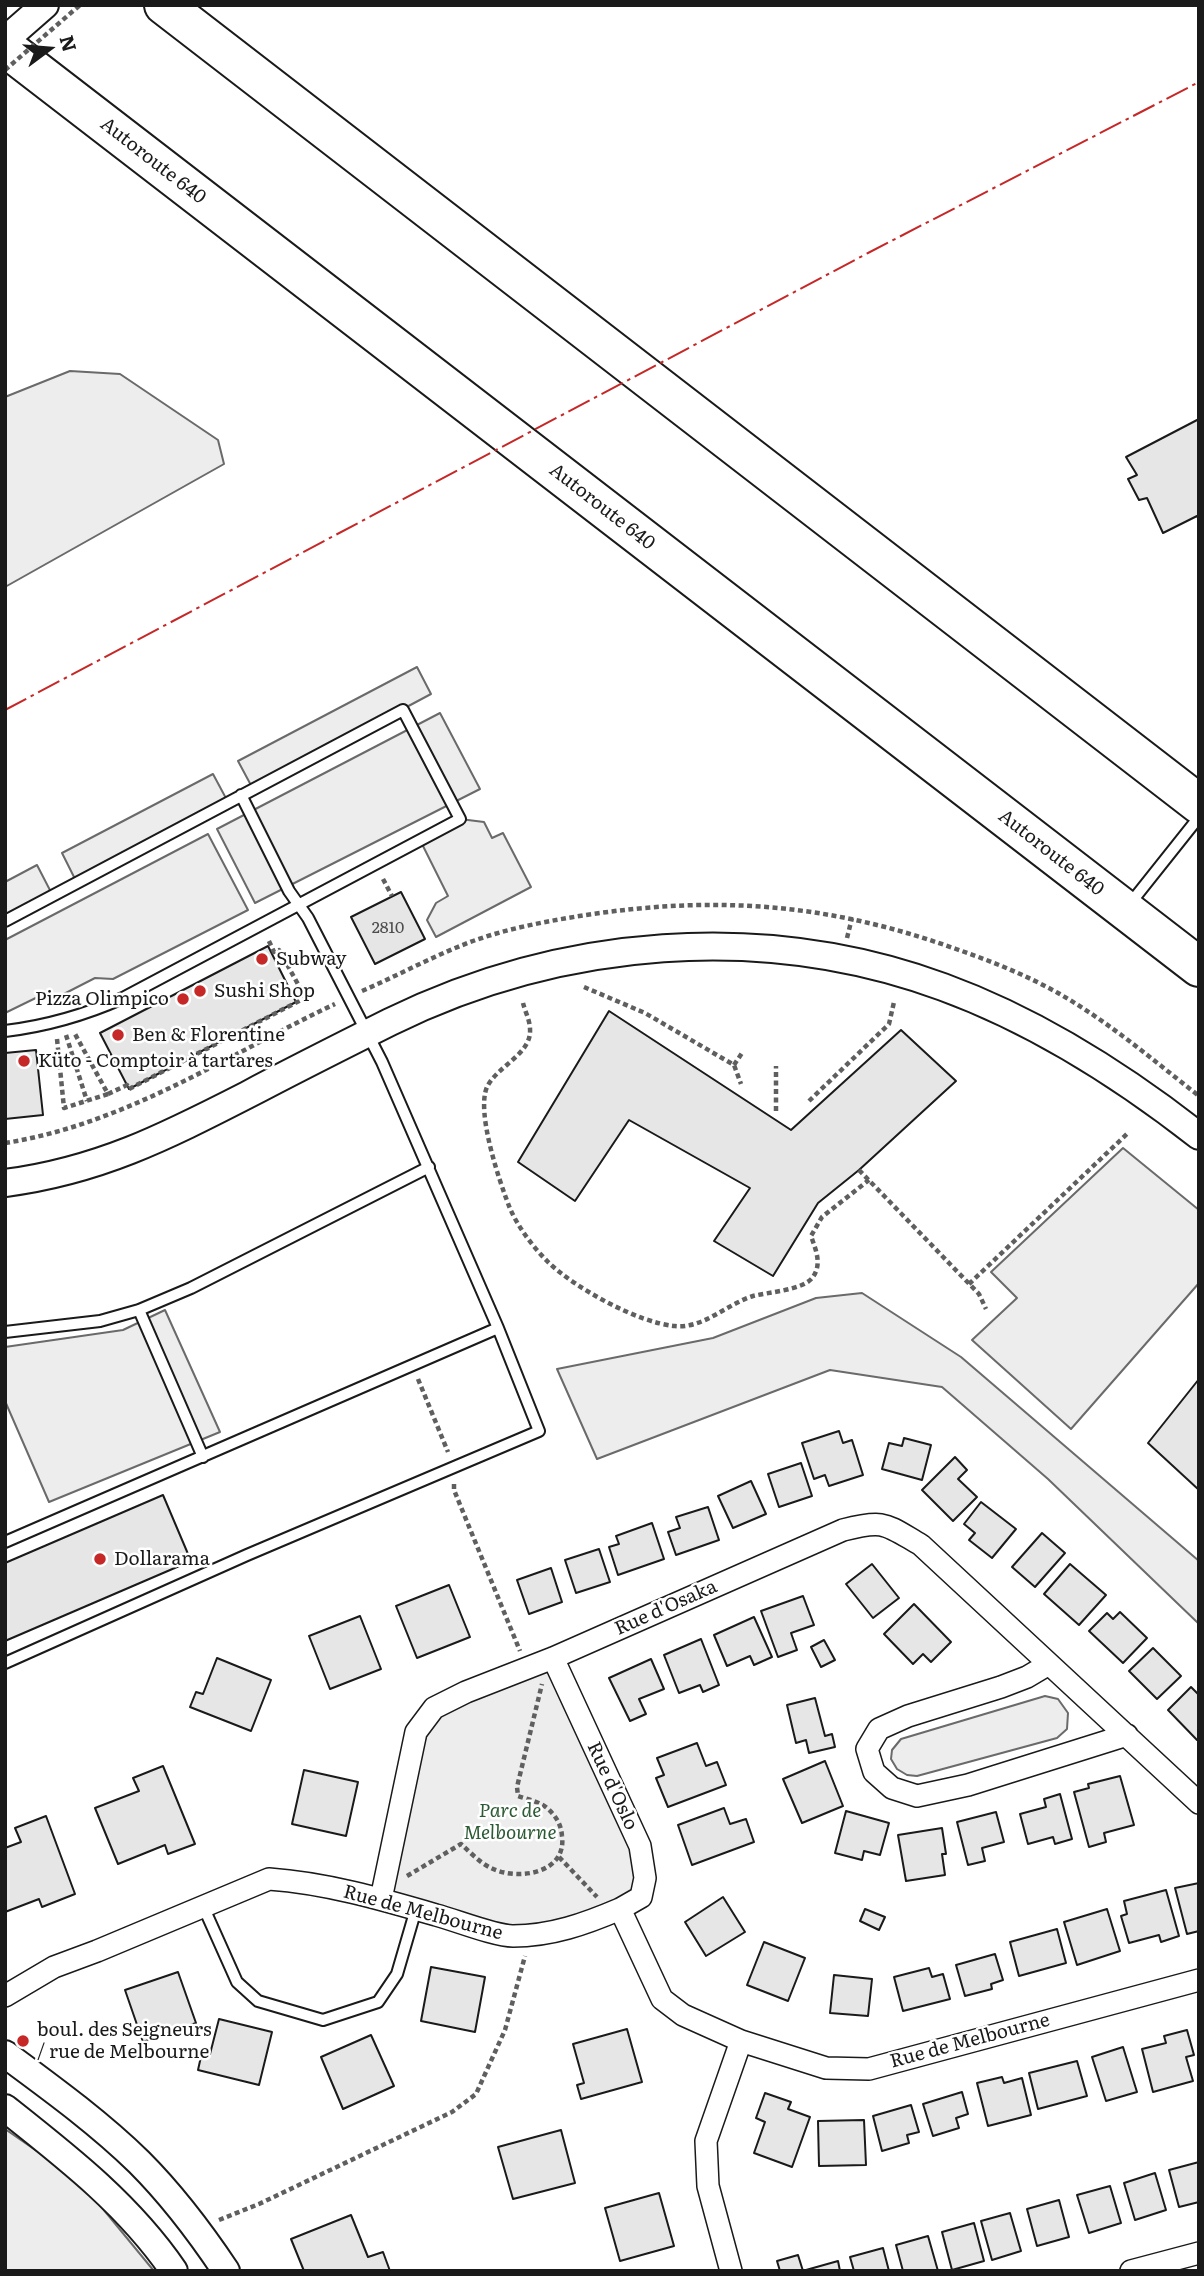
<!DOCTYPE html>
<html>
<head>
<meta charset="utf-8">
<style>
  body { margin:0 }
  #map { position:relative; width:1204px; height:2276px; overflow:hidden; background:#fff; font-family:Literata,serif }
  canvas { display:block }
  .frame { position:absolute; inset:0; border:7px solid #1a1a1a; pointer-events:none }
  .north { position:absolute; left:14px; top:14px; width:70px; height:70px; -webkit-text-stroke:5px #fff; paint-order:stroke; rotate:74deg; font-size:19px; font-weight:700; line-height:28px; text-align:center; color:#1a1a1a }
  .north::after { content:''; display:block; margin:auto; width:24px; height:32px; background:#1a1a1a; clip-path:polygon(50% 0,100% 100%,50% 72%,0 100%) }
</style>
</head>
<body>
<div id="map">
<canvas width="1204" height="2276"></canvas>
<div class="frame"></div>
<div class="north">N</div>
</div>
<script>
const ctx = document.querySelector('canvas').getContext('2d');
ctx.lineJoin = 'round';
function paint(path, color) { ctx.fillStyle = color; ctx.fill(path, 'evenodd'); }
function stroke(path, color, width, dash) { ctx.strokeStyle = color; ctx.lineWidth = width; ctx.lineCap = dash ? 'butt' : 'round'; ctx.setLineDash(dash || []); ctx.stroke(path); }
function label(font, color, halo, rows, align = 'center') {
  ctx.font = font + ' Literata,serif'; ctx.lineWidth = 5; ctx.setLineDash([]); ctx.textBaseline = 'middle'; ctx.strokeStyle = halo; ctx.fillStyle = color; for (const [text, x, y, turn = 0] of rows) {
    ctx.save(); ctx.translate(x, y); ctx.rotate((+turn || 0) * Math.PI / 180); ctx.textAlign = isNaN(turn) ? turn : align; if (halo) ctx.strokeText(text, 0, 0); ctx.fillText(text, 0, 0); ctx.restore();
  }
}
const built = new Path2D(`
  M70 371 120 374 218 440 224 464 5 587V397Z
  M417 667 431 694 253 789 238 761Z
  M440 713 480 789 255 903 217 829Z
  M213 774 228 802 77 883 62 853Z
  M460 819 484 822 492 838 503 833 531 887 436 937 427 920 436 903 448 896 420 840Z
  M208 834 248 910 113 979 95 978 54 999 50 991 5 1013V940Z
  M37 865 53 896 5 921V882Z
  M1123 1148 1199 1210V1283L1071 1429 972 1340 1017 1298 991 1272Z
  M862 1293 961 1357 1199 1561V1624L1048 1479 942 1387 830 1370 597 1459 557 1369 713 1338 816 1298Z
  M165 1310 220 1432 49 1502 5 1401V1347L123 1330Z
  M553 1658 640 1846 641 1897 547 1934 381 1899 434 1708Z
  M1045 1696 1058 1699 1068 1713 1067 1729 1057 1738 917 1776 907 1775 897 1769 891 1759 892 1750 901 1739Z
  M5 2129 80 2181 154 2271H5Z`);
paint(built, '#ededed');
stroke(built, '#6a6a6a', 2);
const building = new Path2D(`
  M1199 419V520L1197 516 1163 533 1147 498 1139 500 1128 479 1137 475 1126 457Z
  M401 892 425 939 375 964 351 917Z
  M268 946 296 1002 129 1089 100 1033Z
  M609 1011 791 1130 901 1030 956 1081 859 1170 818 1203 773 1276 714 1241 750 1188 629 1120 575 1201 518 1162Z
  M36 1050 43 1115 5 1119V1053Z
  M1199 1379V1490L1148 1443Z
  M839 1431 843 1443 852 1440 863 1475 829 1486 825 1475 814 1479 802 1443Z
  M904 1438 931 1445 922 1480 882 1469 889 1443 902 1446Z
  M955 1457 967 1470 958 1479 977 1497 953 1521 922 1490Z
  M801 1463 812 1496 779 1507 768 1474Z
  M751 1481 766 1514 733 1528 718 1496Z
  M163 1495 191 1561 5 1641V1563Z
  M981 1502 1016 1529 992 1558 969 1540 975 1533 964 1524Z
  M708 1507 719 1540 676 1555 668 1532 680 1528 676 1517Z
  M652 1523 664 1559 618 1575 609 1547 619 1544 616 1536Z
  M1042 1533 1065 1553 1035 1587 1012 1567Z
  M599 1549 610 1582 576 1593 565 1560Z
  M872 1564 899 1598 873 1618 846 1584Z
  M1070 1564 1106 1595 1079 1625 1044 1594Z
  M551 1568 562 1602 529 1614 517 1580Z
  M449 1585 470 1637 417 1658 396 1606Z
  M803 1596 814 1625 791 1633 797 1650 778 1657 761 1611Z
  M914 1604 951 1642 931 1662 923 1654 913 1664 884 1634Z
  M1120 1612 1147 1638 1123 1663 1089 1631 1107 1613 1113 1619Z
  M360 1616 381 1669 330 1689 309 1636Z
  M754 1617 772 1657 754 1665 750 1656 727 1666 714 1635Z
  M701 1639 719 1685 703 1692 700 1685 679 1693 664 1655Z
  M824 1640 835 1660 821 1667 811 1647Z
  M1153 1648 1181 1676 1157 1699 1129 1671Z
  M217 1658 271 1680 251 1731 190 1707 196 1692 203 1694Z
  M651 1659 664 1689 639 1699 646 1714 630 1721 609 1678Z
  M1191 1687 1199 1695V1738L1197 1740 1168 1710Z
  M815 1698 825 1736 832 1734 835 1747 809 1753 806 1740 796 1743 787 1705Z
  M697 1743 706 1766 717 1762 726 1785 668 1807 656 1778 664 1775 657 1758Z
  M825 1761 843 1806 802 1823 783 1779Z
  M163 1766 195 1844 168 1854 165 1845 118 1864 95 1808 139 1791 133 1778Z
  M304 1770 358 1782 346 1836 292 1824Z
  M1120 1776 1134 1825 1104 1833 1106 1842 1089 1847 1074 1792 1089 1788 1088 1784Z
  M1060 1794 1072 1839 1055 1844 1053 1837 1028 1844 1020 1814 1046 1807 1044 1799Z
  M724 1808 730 1824 746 1819 754 1842 692 1865 678 1825Z
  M846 1811 889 1823 880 1855 864 1851 862 1860 835 1853Z
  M996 1812 1004 1842 982 1848 985 1861 968 1865 957 1822Z
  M46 1816 75 1894 42 1907 39 1899 5 1912V1848L21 1842 15 1828Z
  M942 1828 946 1854H942L945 1875 906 1881 898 1835Z
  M1199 1883V1931L1187 1934 1175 1888Z
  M1166 1890 1179 1936 1161 1942 1159 1935 1129 1943 1121 1916 1127 1914 1124 1901Z
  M723 1897 745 1932 706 1956 685 1922Z
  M865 1909 885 1917 879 1930 860 1921Z
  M1107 1909 1120 1951 1077 1965 1064 1922Z
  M1057 1929 1066 1963 1019 1976 1010 1942Z
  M764 1942 805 1958 788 2001 747 1985Z
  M995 1954 1003 1980 991 1984 992 1989 965 1996 956 1965Z
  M431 1967 485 1977 475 2032 421 2021Z
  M929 1968 932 1977 943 1974 950 1999 903 2011 894 1977Z
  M178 1972 196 2023 143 2042 125 1990Z
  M834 1975 872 1979 868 2016 830 2013Z
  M219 2019 272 2032 259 2085 198 2070 202 2052 210 2054Z
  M627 2029 642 2082 581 2099 577 2085 584 2083 573 2044Z
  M1187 2030 1194 2055 1186 2057 1193 2081 1153 2092 1142 2049 1166 2043 1164 2036Z
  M371 2035 394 2086 343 2109 321 2057Z
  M1123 2047 1137 2092 1106 2101 1092 2057Z
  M1077 2061 1087 2096 1038 2109 1029 2073Z
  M1002 2077 1004 2083 1022 2078 1031 2115 988 2126 977 2083Z
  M962 2092 968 2114 956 2118 959 2128 933 2136 923 2104Z
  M765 2093 791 2102 788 2109 810 2117 792 2167 754 2153 765 2122 756 2118Z
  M911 2105 919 2132 907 2135 909 2143 882 2151 873 2116Z
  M864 2120 866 2165 819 2166 818 2121Z
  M561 2130 575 2183 513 2199 498 2147Z
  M1199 2162V2202L1179 2207 1169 2170Z
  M1155 2173 1166 2210 1135 2220 1124 2183Z
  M1110 2186 1121 2223 1089 2233 1077 2195Z
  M659 2193 674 2246 620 2261 605 2208Z
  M1059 2200 1069 2237 1037 2246 1027 2209Z
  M1010 2213 1021 2251 992 2260 981 2221Z
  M351 2215 368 2257 383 2252 390 2271H304L291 2239Z
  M974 2223 984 2261 952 2270 942 2232Z
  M928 2236 938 2271H903L896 2245Z
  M883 2248 889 2271H854L850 2257Z
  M798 2255 803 2271H780L777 2261Z
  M838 2261 840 2271H806V2270Z`);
paint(building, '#e6e6e6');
stroke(building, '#1a1a1a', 2);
const service = new Path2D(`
  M1129 905 1199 817
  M5 921 403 710 460 819 123 998C85 1015 47 1026 5 1031
  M139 1310 203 1457
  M5 1332 100 1321 139 1310 191 1288 429 1167
  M5 1542 498 1328 382 1062 308 918 289 891 241 795
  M5 1663 247 1555 539 1431 498 1328
  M203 1906 237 1982 258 2001 323 2020 378 2002 397 1974 416 1909`);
const minor = new Path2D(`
  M553 1658 640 1846 645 1878 641 1897 620 1909
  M1049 1664 1027 1677 1001 1687 908 1716 879 1729 867 1749 874 1772 892 1788 917 1796 968 1785 1127 1735
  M381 1899 416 1732 434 1708 466 1692 553 1658 843 1530C885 1519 885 1524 921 1545L1199 1803
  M5 1996 54 1967 97 1951 269 1879C326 1883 381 1899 436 1915 455 1920 495 1936 513 1936 551 1936 585 1924 620 1909L662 1999 683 2015 741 2041 826 2068 869 2069 1199 1980
  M731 2271 708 2186 706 2141 741 2041
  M1131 2271 1199 2253`);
const tertiary = new Path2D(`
  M5 40 45 5
  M5 1183C98 1171 165 1137 247 1095 294 1070 342 1046 390 1022 561 938 763 921 943 987 1036 1021 1121 1075 1199 1136
  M5 2054C51 2088 98 2122 139 2162 172 2195 200 2232 226 2271
  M5 2108C67 2157 129 2205 174 2271`);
const motorway = new Path2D(`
  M164 5 1199 804
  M5 47 1199 967`);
stroke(service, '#1a1a1a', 14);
stroke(minor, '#1a1a1a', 24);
stroke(tertiary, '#1a1a1a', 30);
stroke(motorway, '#1a1a1a', 42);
stroke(new Path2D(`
  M383 879 392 896
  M847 938 852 918
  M584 987 645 1013 734 1065 741 1084
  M362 991C399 975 435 955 473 941 509 928 548 921 586 915 718 895 831 904 956 949 991 961 1026 975 1058 993 1109 1022 1153 1060 1199 1096
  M523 1003C525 1011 530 1021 530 1029 532 1054 497 1066 487 1087 476 1112 499 1180 509 1206 517 1226 533 1247 548 1262 575 1288 638 1323 675 1326 703 1329 727 1304 753 1296 769 1292 804 1290 813 1277 822 1264 816 1250 811 1236L822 1217 869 1180
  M66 1035 87 1101
  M57 1039 64 1108 108 1094 75 1034
  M734 1065 742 1053
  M108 1094 127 1085 129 1089 301 1000 304 995 279 950 274 952 268 939
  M809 1101 889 1024 894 1002
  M776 1111V1066
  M5 1143C126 1124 227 1055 335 1004
  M859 1170 979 1294 986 1309
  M969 1284 1128 1133
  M418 1379 448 1452
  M454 1484V1490L520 1651
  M559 1857 597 1897
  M407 1876 461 1844C470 1852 480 1863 491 1868 517 1881 567 1874 562 1836 561 1824 556 1816 547 1808 540 1802 527 1799 518 1796L517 1787 542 1684
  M219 2220 259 2204 452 2112 476 2094 505 2030 525 1956`), '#5f5f5f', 4.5, [5, 3.5]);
stroke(service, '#fff', 10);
stroke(minor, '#fff', 21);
stroke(tertiary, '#fff', 26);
stroke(motorway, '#fff', 38);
stroke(new Path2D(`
  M5 70 80 5`), '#5f5f5f', 4.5, [5, 3.5]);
stroke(new Path2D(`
  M5 710 868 253 1199 82`), '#c62828', 2, [24, 5, 3.5, 5]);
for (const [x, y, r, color] of [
  [262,959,7,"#c62828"],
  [200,991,7,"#c62828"],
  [183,999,7,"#c62828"],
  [118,1035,7,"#c62828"],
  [24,1061,7,"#c62828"],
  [100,1559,7,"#c62828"],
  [23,2041,7,"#c62828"]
]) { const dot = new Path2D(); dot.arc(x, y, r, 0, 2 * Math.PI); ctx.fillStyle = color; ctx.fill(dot); stroke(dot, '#fff', 2.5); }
label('16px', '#4d4d4d', null, [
  ["2810",388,928]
]);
label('19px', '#1a1a1a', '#fff', [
  ["Autoroute 640",153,161,38],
  ["Autoroute 640",602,507,38],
  ["Autoroute 640",1051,853,38],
  ["Rue d'Osaka",666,1608,-24],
  ["Rue d'Oslo",612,1786,65],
  ["Rue de Melbourne",423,1913,15],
  ["Rue de Melbourne",970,2041,-15]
]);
label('19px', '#1a1a1a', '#fff', [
  ["Subway",276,959],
  ["Sushi Shop",214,991],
  ["Pizza Olimpico",169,999,"right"],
  ["Ben & Florentine",132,1035],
  ["Küto - Comptoir à tartares",38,1061],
  ["Dollarama",114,1559],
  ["boul. des Seigneurs",37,2030],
  ["/ rue de Melbourne",37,2052]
], 'left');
label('italic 19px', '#2b5a34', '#fff', [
  ["Parc de",510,1811],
  ["Melbourne",510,1833]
]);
</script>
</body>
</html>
